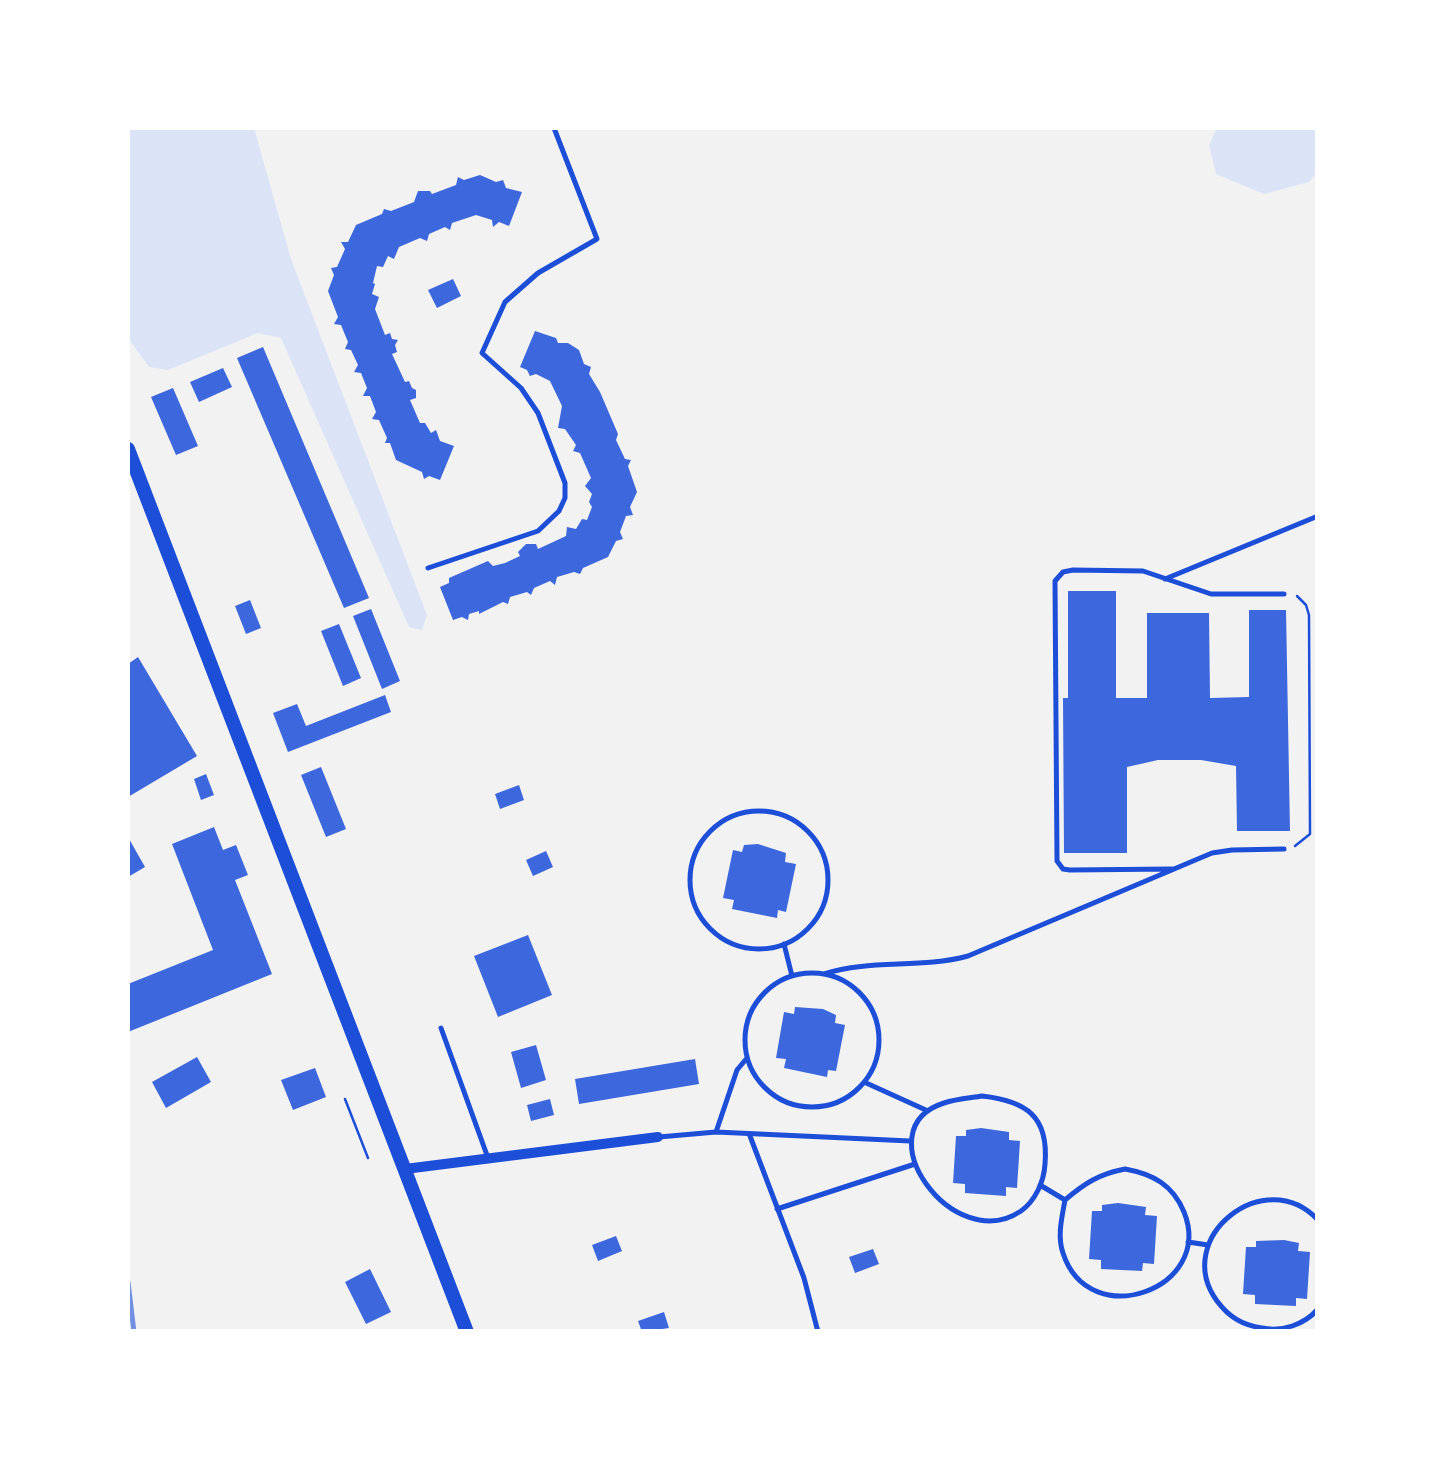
<!DOCTYPE html>
<html>
<head>
<meta charset="utf-8">
<style>
  body { margin:0 }
  #map { position:relative; width:1445px; height:1459px; overflow:hidden; background:#f2f2f2; font-family:Commissioner,sans-serif }
  canvas { display:block }
  .frame { position:absolute; inset:0; border:130px solid #fff; pointer-events:none }
</style>
</head>
<body>
<div id="map">
<canvas width="1445" height="1459"></canvas>
<div class="frame"></div>
</div>
<script>
const ctx = document.querySelector('canvas').getContext('2d');
ctx.lineJoin = 'round';
function paint(path, color) { ctx.fillStyle = color; ctx.fill(path, 'evenodd'); }
function stroke(path, color, width, dash) { ctx.strokeStyle = color; ctx.lineWidth = width; ctx.lineCap = dash ? 'butt' : 'round'; ctx.setLineDash(dash || []); ctx.stroke(path); }
paint(new Path2D(`
  M128 128H254L291 259 427 615 422 630 409 627 281 338 258 333 168 370 149 367 128 338Z
  M1217 128H1317V172L1309 182 1264 194 1216 174 1209 145Z`), '#dbe4f7');
paint(new Path2D(`
  M480 175 496 182 503 180 506 188 522 192 509 226 499 222 493 227 492 220 476 215 452 223 450 230 445 227 429 234 427 241 420 238 399 247 394 259 388 256 383 267 377 266 373 283 375 284 372 294 379 297 375 309 385 335 390 333 392 339 398 340 395 345 397 352 392 354 405 382 409 381 412 388 416 390V398L410 400 420 423H425L431 433 436 430 440 441 454 446 440 480 429 476 424 479 422 472 396 460 390 443H385L387 438 379 420 372 419 376 412 370 396H363L367 388 361 373 354 372 358 365 351 350 345 349 348 342 341 325 334 324 338 317 328 291 334 275 331 268 337 267 345 249 341 242H348L356 225 382 214 384 209 391 211 414 202 418 191H430L432 194 456 185 458 177 464 180Z
  M453 279 461 296 437 308 428 290Z
  M535 331 556 338 558 343H568L579 350 584 364 591 367 589 374 600 392 618 434 616 440 625 459 631 460 628 466 637 492 630 507 633 515 626 516 620 532 623 539 616 541 608 557 583 568 580 574 574 572 557 577 555 585 550 581 534 588 531 595 527 592 510 597 508 604 503 602 479 614V611L469 614 468 620 462 617 453 620 440 587 449 583V578L488 561 493 566 505 563 520 556 518 552 526 544H536L538 549 566 536 567 527 576 529 582 519 587 520 592 507 589 502 592 494 585 486 591 478 580 453 573 451 576 445 565 429 558 428 562 406 550 381 536 374 530 376 527 370 520 367Z
  M263 347 369 598 344 608 237 358Z
  M223 368 232 387 199 402 190 382Z
  M173 388 198 446 176 455 151 397Z
  M1068 591H1116V698H1147V613H1209L1210 698 1249 697V610H1286L1290 831H1237L1236 766 1201 760H1158L1127 767V853H1064L1063 698H1068Z
  M250 600 261 628 246 634 235 606Z
  M371 609 400 681 382 689 353 616Z
  M339 624 361 678 343 686 321 631Z
  M138 657 197 756 128 797V664Z
  M385 695 391 712 288 752 273 713 297 704 306 726Z
  M321 767 346 829 326 837 301 775Z
  M206 774 214 795 201 800 194 779Z
  M519 785 524 800 500 809 495 794Z
  M214 827 223 850 236 845 248 875 235 880 272 974 128 1032V984L213 950 172 844Z
  M128 837 145 867 128 877Z
  M758 844 786 853 785 862 796 864 786 912 778 910 777 918 732 909 734 900 723 898 733 850 742 852 744 845Z
  M546 851 553 867 533 876 526 860Z
  M528 935 552 995 498 1017 474 956Z
  M795 1007 823 1009 836 1015 835 1023 845 1025 836 1071 828 1070 827 1077 784 1068 786 1059 776 1058 784 1012 794 1014Z
  M536 1045 546 1080 521 1088 511 1052Z
  M197 1057 211 1082 166 1108 152 1082Z
  M695 1059 699 1084 579 1104 575 1079Z
  M315 1068 326 1097 293 1110 281 1080Z
  M550 1099 554 1115 531 1121 527 1105Z
  M981 1128 1009 1132V1140L1020 1141 1017 1188 1006 1187V1196L965 1193V1184L953 1183 956 1136H966V1130Z
  M1118 1203 1146 1207 1145 1215 1157 1216 1154 1264 1143 1263 1142 1271 1101 1269V1260L1089 1259 1092 1211H1102V1205Z
  M616 1236 622 1251 598 1261 592 1245Z
  M1284 1240 1299 1243 1298 1251 1310 1252 1307 1299 1296 1298V1306L1255 1304V1295L1243 1294 1246 1247H1256V1241Z
  M873 1249 879 1264 855 1273 849 1257Z
  M370 1269 391 1312 366 1324 345 1282Z
  M664 1312 669 1328 642 1332 638 1321Z`), '#3d67dc');
stroke(new Path2D(`
  M1295 846 1310 834 1309 615 1306 605 1297 596
  M345 1099 368 1158`), '#1d4ed8', 2.5);
stroke(new Path2D(`
  M428 568 538 531 559 511 565 498V483L538 413 521 388 482 353 505 302 538 273 597 239 554 128
  M1165 579 1318 516
  M690 880a69 69 0 1 1 138 0a69 69 0 1 1-138 0Z
  M1172 869 1070 870 1063 869 1057 861 1055 581 1063 572 1073 570 1143 571 1211 594H1284
  M784 944 792 976
  M745 1040a67 67 0 1 1 134 0a67 67 0 1 1-134 0Z
  M824 974C870 959 920 969 968 956L1212 853 1232 850 1284 849
  M441 1028 488 1158
  M864 1082 928 1111
  M982 1096C1026 1101 1049 1116 1045 1164 1044 1182 1035 1201 1021 1211 953 1257 862 1129 944 1103 956 1099 970 1098 982 1096Z
  M716 1132 737 1070 747 1058
  M750 1136 804 1278 818 1332
  M659 1137 716 1132 910 1141
  M1125 1169C1153 1174 1173 1185 1184 1212 1215 1289 1089 1334 1063 1253 1057 1236 1062 1217 1065 1200 1085 1183 1099 1174 1125 1169Z
  M1040 1185 1065 1200
  M777 1209 915 1164
  M1318 1220C1265 1163 1171 1238 1217 1301 1229 1317 1242 1325 1262 1328 1282 1332 1304 1325 1318 1309
  M1188 1242 1208 1245`), '#1d4ed8', 5);
stroke(new Path2D(`
  M405 1169 658 1137`), '#1d4ed8', 10);
stroke(new Path2D(`
  M128 449 467 1332`), '#1d4ed8', 14);
stroke(new Path2D(`
  M128 1282 134 1332`), '#7290e2', 5);
</script>
</body>
</html>
